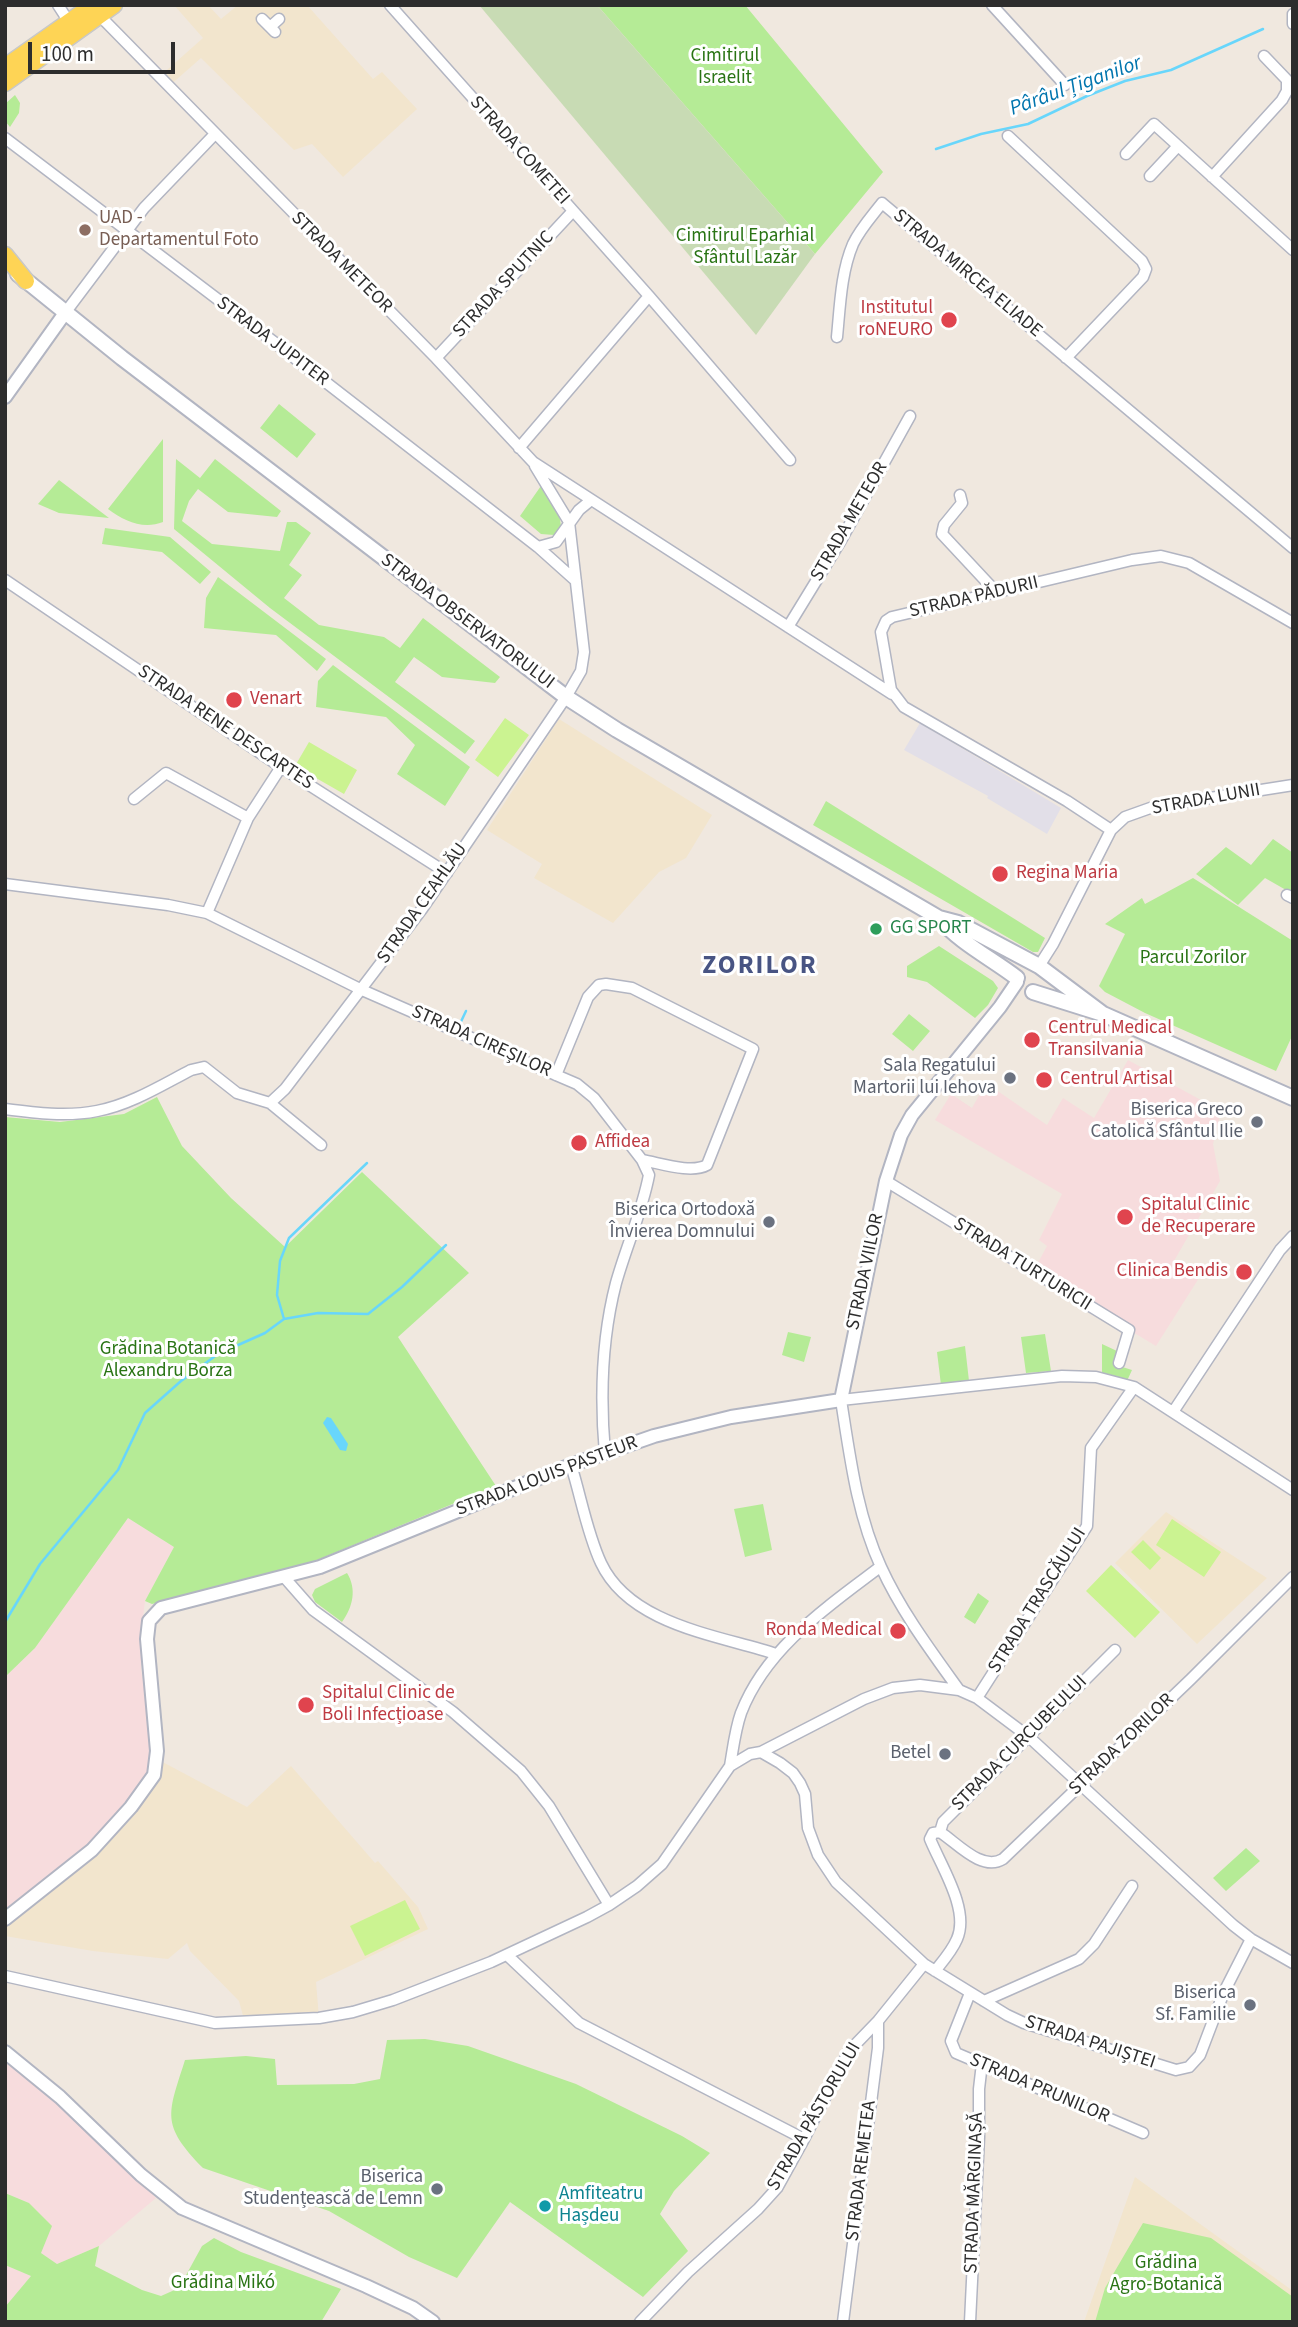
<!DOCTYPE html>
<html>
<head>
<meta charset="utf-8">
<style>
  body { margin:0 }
  #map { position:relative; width:1298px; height:2327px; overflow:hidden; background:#f0e8df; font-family:"Source Sans 3",sans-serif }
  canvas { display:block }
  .frame { position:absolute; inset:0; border:7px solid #2d2d2d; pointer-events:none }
  .scale { position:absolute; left:28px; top:42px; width:147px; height:32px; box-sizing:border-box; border:4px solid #2d2d2d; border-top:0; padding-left:9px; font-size:21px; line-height:24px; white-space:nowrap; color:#2d2d2d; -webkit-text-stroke:5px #fff; paint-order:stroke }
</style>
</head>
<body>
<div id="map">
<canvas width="1298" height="2327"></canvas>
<div class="frame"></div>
<div class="scale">100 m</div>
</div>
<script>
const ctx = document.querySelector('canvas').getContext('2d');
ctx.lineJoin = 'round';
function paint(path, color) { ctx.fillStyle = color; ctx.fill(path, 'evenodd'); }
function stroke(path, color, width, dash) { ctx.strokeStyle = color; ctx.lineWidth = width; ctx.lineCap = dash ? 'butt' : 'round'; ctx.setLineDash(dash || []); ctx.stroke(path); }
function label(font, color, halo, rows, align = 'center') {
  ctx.font = font + ' "Source Sans 3",sans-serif'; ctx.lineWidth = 6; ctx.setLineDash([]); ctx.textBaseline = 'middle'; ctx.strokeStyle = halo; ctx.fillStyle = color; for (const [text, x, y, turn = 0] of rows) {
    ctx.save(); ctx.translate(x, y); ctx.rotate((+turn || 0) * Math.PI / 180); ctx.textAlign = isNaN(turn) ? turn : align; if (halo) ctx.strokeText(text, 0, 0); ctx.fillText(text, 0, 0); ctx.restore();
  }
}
paint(new Path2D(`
  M920 723 1061 808 1047 834 987 798 988 796 904 750Z`), '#e2dfe8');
paint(new Path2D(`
  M174 5H208L221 19 238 5H307L373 79 382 72 417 109 343 177 312 144 294 150 201 58 168 87 159 77 203 38Z
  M559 719 712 815 686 858 659 872 613 923 534 878 542 864 487 830Z
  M1166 1512 1267 1578 1197 1644 1115 1563Z
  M157 1759 247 1807 291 1766 375 1863 378 1861 418 1907 428 1929 316 1982 319 2018 245 2023 239 2001 190 1951 187 1943 168 1959 93 1951 5 1936V1919Z
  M1135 2177 1293 2291V2322H1084Z`), '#f2e5cd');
paint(new Path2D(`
  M1128 1060 1221 1111 1213 1144 1220 1181 1174 1261 1199 1278 1156 1346 1033 1272 1047 1246 1039 1240 1062 1194 935 1120 951 1094 972 1108 986 1083 1047 1125 1063 1098 1094 1118Z
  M128 1518 174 1547 145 1601 142 1625 141 1669 150 1730 152 1764 148 1777 137 1793 78 1858 5 1915V1677L35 1648Z
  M5 2056 108 2146 156 2198 99 2246 57 2264 41 2253 29 2203 5 2193Z
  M5 2265 31 2276 5 2307Z`), '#f7dcdd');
paint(new Path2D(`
  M597 5H745L883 172 815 254Z
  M15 95 20 103 19 113 10 127 5 121V104Z
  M279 404 316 434 297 458 260 428Z
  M163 439V522C143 530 124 521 108 509Z
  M176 459 200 478 215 459 281 511 277 517 228 512 198 489 189 501 182 521 212 544 280 551 287 522H296L311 533 289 565 302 575 284 598 319 625 384 637 400 648 423 618 500 677 495 683 442 677 414 657 395 682 475 741 465 754 270 608 174 529Z
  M59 480 109 518 59 513 38 504Z
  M543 483 559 513 561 526 554 535 541 534 520 516Z
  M105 528 170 537 211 572 200 584 162 552 102 544Z
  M218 577 326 659 317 671 276 635 204 628 206 598Z
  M333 665 470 767 445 806 397 774 415 745 386 717 316 707 318 681Z
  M826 801 1045 938 1038 952H1033L813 825Z
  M1273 839 1293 853V894L1265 878 1238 905 1196 874 1226 847 1251 865Z
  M1193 878 1293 941V1034L1276 1071 1145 1013 1105 992 1099 986 1125 934 1105 924 1142 898 1145 904Z
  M939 946 993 981 998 988 988 1005 975 1018 927 982 907 977V966Z
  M909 1014 930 1031 913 1051 892 1034Z
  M157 1097 182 1146 231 1198 285 1247 362 1172 469 1273 398 1337 496 1486 310 1563 152 1604 145 1601 174 1547 128 1518 35 1648 5 1677V1117L60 1122 124 1114Z
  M788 1332 811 1337 804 1362 782 1355Z
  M1045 1334 1051 1371 1026 1373 1021 1337Z
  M1102 1344 1117 1351 1116 1365 1132 1370 1127 1381 1102 1374Z
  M965 1346 969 1381 941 1385 937 1352Z
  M763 1504 772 1550 745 1557 734 1509Z
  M347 1573C357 1589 353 1607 342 1622L315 1602 312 1595 315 1589Z
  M978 1593 989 1601 975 1624 964 1617Z
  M1246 1848 1260 1861 1226 1891 1213 1878Z
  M425 2039 468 2046 576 2084 682 2136 710 2153 674 2191 660 2214 688 2251 643 2297 510 2202 457 2278 409 2257 329 2211 203 2168C160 2124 168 2114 185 2060L246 2056 275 2059 277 2085 354 2084 380 2079 387 2040Z
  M5 2193 29 2203 52 2226 41 2253 57 2264 99 2246 95 2266 142 2290 161 2296 179 2288 202 2246 214 2238 241 2252 341 2289 321 2322H5V2307L31 2276 5 2265Z
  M1143 2223 1211 2238 1293 2297V2322H1095L1105 2288Z`), '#b5eb96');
paint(new Path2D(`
  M479 5H597L815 254 756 335Z`), '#c8dbb4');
paint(new Path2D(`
  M505 718 529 735 498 777 475 760Z
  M309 742 357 770 344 794 295 766Z
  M1172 1519 1221 1552 1204 1577 1156 1545Z
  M1143 1540 1161 1558 1150 1570 1131 1552Z
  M1111 1565 1160 1612 1135 1638 1086 1591Z
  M405 1900 420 1929 365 1956 350 1926Z`), '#cbf391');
paint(new Path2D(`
  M327 1417 331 1418 348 1444 346 1451 340 1450 323 1423Z`), '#68d6fb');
stroke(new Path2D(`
  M936 149 981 134 1028 124 1087 96 1125 81 1171 70 1263 29
  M457 1030 466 1011
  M284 1319 277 1295 280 1261 289 1238 367 1163
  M5 1622 40 1564 118 1470 145 1413 181 1381 218 1354 265 1333 284 1319 318 1313 368 1314 402 1287 446 1245`), '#68d6fb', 2.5);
const minor = new Path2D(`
  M58 5 69 22
  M390 5 649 296 790 460
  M992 5 1065 85
  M1293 14V24
  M99 15 436 358 533 462 892 694
  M262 19 275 32
  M270 27 279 19
  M1008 136 1127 247 1142 261 1146 269 1143 277 1066 358
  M5 138 274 342 538 547 576 581
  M1126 154 1154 124 1293 250
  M1150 176 1178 146
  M1212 177 1282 100 1287 91V80L1264 56
  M65 313 144 208 214 135
  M837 337C840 306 841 272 853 244 860 229 872 216 882 203L1293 548
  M436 358 573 211
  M519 448 649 296
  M960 495 962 503 944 525 942 534 997 593
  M538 547 556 542 579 510 590 501
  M5 580 281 767 447 873
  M788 627 840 542 910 416
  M134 799 166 773 248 818
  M1111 830 1067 801 904 707 891 690 881 632 886 621 892 617 1132 560 1161 556 1189 563 1293 623
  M5 884 168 905 207 913 362 990 556 1075 577 1084 594 1098 642 1160 649 1175C642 1212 626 1247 616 1283 602 1337 600 1398 605 1454
  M1287 895 1293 898
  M207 913 248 818 281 767
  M1039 966 1053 944 1111 830 1125 817 1153 807 1293 785
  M556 1075 588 997 599 985 606 984 632 988 753 1049 707 1165C691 1174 660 1163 642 1160
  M270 1103 285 1089 422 909 566 697 581 671 584 652 569 522 535 466
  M5 1109C36 1113 67 1117 97 1111 130 1105 162 1085 191 1070L204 1067 237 1093 270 1103 321 1145
  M886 1181 1129 1330 1119 1363
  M1173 1412 1280 1250 1293 1236
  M571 1465C581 1497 587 1533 601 1563 630 1625 718 1635 776 1654
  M284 1577 313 1610 453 1712 521 1771 549 1806 609 1905
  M959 1690C931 1651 901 1611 881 1567 857 1515 850 1457 841 1400L1062 1376 1096 1377 1134 1387 1293 1490
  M977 1698 1087 1526 1091 1448 1134 1387
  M761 1752 864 1699 893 1688 920 1685 959 1690 977 1698 1029 1737 1233 1925 1251 1939 1293 1963
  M730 1766C733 1749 735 1730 741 1713 766 1648 827 1607 880 1567
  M940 1832C957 1843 982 1872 1003 1859L1191 1679 1293 1577
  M940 1832 943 1822 1115 1650
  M507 1955 579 2023 804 2139
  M935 1971C943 1961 952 1951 957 1939 970 1910 941 1866 930 1839L933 1833 940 1832
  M5 1976 215 2023 319 2018 353 2012 393 2000 491 1962 587 1917 609 1905 637 1886 662 1864 730 1766 750 1754 761 1752 780 1763 793 1773 800 1783 805 1794 808 1828 818 1855 836 1882 924 1964 1007 2015 1024 2023 1176 2070 1189 2067 1200 2055 1224 1992 1251 1939
  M970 1993 951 2041 956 2053 1143 2133
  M984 2001 1079 1959 1094 1944 1132 1886
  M640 2322 688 2272 758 2209 777 2188 804 2139 849 2051 878 2021 924 1964
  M843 2322 878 2048V2021
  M970 2322 979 2137V2089L982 2063`);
const tertiary = new Path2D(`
  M5 397 65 313
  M5 1919 92 1850 131 1807 154 1775 157 1751 147 1639 149 1621 161 1608 320 1567 571 1465 654 1436 731 1417 841 1400 886 1181 901 1135 912 1115 1000 1007 1017 982
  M5 2052 60 2097 141 2175 182 2208 366 2286 413 2308 433 2322`);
const secondary = new Path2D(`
  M18 274 122 358 566 697 617 730 939 918 958 923 1039 966 1103 1014
  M939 918C960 943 991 958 1017 978
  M1033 992 1103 1014 1293 1098`);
const primary = new Path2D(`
  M5 67 93 5
  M5 83 114 5
  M5 255 26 281`);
stroke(minor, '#b2b5c2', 13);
stroke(tertiary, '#b2b5c2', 16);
stroke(secondary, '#b2b5c2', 18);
stroke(primary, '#c8c8c8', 19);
stroke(minor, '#fff', 10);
stroke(tertiary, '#fff', 12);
stroke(secondary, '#fff', 14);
stroke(primary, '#fed455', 16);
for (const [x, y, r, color] of [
  [85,230,7,"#8d6e63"],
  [949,320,9,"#e0444e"],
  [234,700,9,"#e0444e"],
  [1000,874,9,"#e0444e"],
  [876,929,7,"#2e9e5b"],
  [1032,1040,9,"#e0444e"],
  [1010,1078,7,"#6b7280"],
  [1044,1080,9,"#e0444e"],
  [1257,1122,7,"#6b7280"],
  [579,1143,9,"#e0444e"],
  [1125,1217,9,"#e0444e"],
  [769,1222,7,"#6b7280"],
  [1244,1272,9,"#e0444e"],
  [898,1631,9,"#e0444e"],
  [306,1705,9,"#e0444e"],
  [945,1754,7,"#6b7280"],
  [1250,2005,7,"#6b7280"],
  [437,2189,7,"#6b7280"],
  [545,2206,7,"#0f9aa8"]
]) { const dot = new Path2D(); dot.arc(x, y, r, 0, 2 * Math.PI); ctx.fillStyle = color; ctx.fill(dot); stroke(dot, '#fff', 2.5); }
label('19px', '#297414', '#fff', [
  ["Cimitirul",725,57],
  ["Israelit",725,79],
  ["Cimitirul Eparhial",745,237],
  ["Sfântul Lazăr",745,259],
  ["Parcul Zorilor",1193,959],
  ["Grădina Botanică",168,1350],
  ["Alexandru Borza",168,1372],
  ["Grădina",1166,2264],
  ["Agro-Botanică",1166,2286],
  ["Grădina Mikó",223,2284]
]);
label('19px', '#2d2d2d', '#fff', [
  ["STRADA COMETEI",519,151,48],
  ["STRADA METEOR",341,263,45],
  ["STRADA MIRCEA ELIADE",967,274,40],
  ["STRADA SPUTNIC",504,285,-47],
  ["STRADA JUPITER",272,342,37],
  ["STRADA METEOR",850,522,-60],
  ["STRADA PĂDURII",974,598,-13],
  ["STRADA OBSERVATORULUI",467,622,37],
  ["STRADA RENE DESCARTES",225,728,34],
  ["STRADA LUNII",1206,800,-10],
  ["STRADA CEAHLĂU",423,904,-55],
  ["STRADA CIREȘILOR",481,1042,24],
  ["STRADA TURTURICII",1022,1265,32],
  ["STRADA VIILOR",866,1272,-78],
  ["STRADA LOUIS PASTEUR",547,1477,-21],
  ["STRADA TRASCĂULUI",1038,1601,-58],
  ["STRADA CURCUBEULUI",1020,1744,-45],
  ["STRADA ZORILOR",1122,1745,-44],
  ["STRADA PAJIȘTEI",1090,2043,18],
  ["STRADA PRUNILOR",1039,2089,23],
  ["STRADA PĂSTORULUI",815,2117,-60],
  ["STRADA REMETEA",862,2171,-83],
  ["STRADA MĂRGINAȘĂ",975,2193,-88]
]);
label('19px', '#785e54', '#fff', [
  ["UAD -",99,219],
  ["Departamentul Foto",99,241]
], 'left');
label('19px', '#be3a42', '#fff', [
  ["Institutul",933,309,"right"],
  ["roNEURO",933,331,"right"],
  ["Venart",250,700],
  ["Regina Maria",1016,874],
  ["Centrul Medical",1048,1029],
  ["Transilvania",1048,1051],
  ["Centrul Artisal",1060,1080],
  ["Affidea",595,1143],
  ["Spitalul Clinic",1141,1206],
  ["de Recuperare",1141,1228],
  ["Clinica Bendis",1228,1272,"right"],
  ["Ronda Medical",882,1631,"right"],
  ["Spitalul Clinic de",322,1694],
  ["Boli Infecțioase",322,1716]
], 'left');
label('19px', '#27864d', '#fff', [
  ["GG SPORT",890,929]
], 'left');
label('19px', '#5b616d', '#fff', [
  ["Sala Regatului",996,1067],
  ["Martorii lui Iehova",996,1089],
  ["Biserica Greco",1243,1111],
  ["Catolică Sfântul Ilie",1243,1133],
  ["Biserica Ortodoxă",755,1211],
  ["Învierea Domnului",755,1233],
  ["Betel",931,1754],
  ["Biserica",1236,1994],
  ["Sf. Familie",1236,2016],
  ["Biserica",423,2178],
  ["Studențească de Lemn",423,2200]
], 'right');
label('19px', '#0d838f', '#fff', [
  ["Amfiteatru",559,2195],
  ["Hașdeu",559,2217]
], 'left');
label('italic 21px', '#0075ae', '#fff', [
  ["Pârâul Țiganilor",1076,87,-20]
]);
ctx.letterSpacing = '2px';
label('bold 26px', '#485483', '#fff', [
  ["ZORILOR",760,967]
]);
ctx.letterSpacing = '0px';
</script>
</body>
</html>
